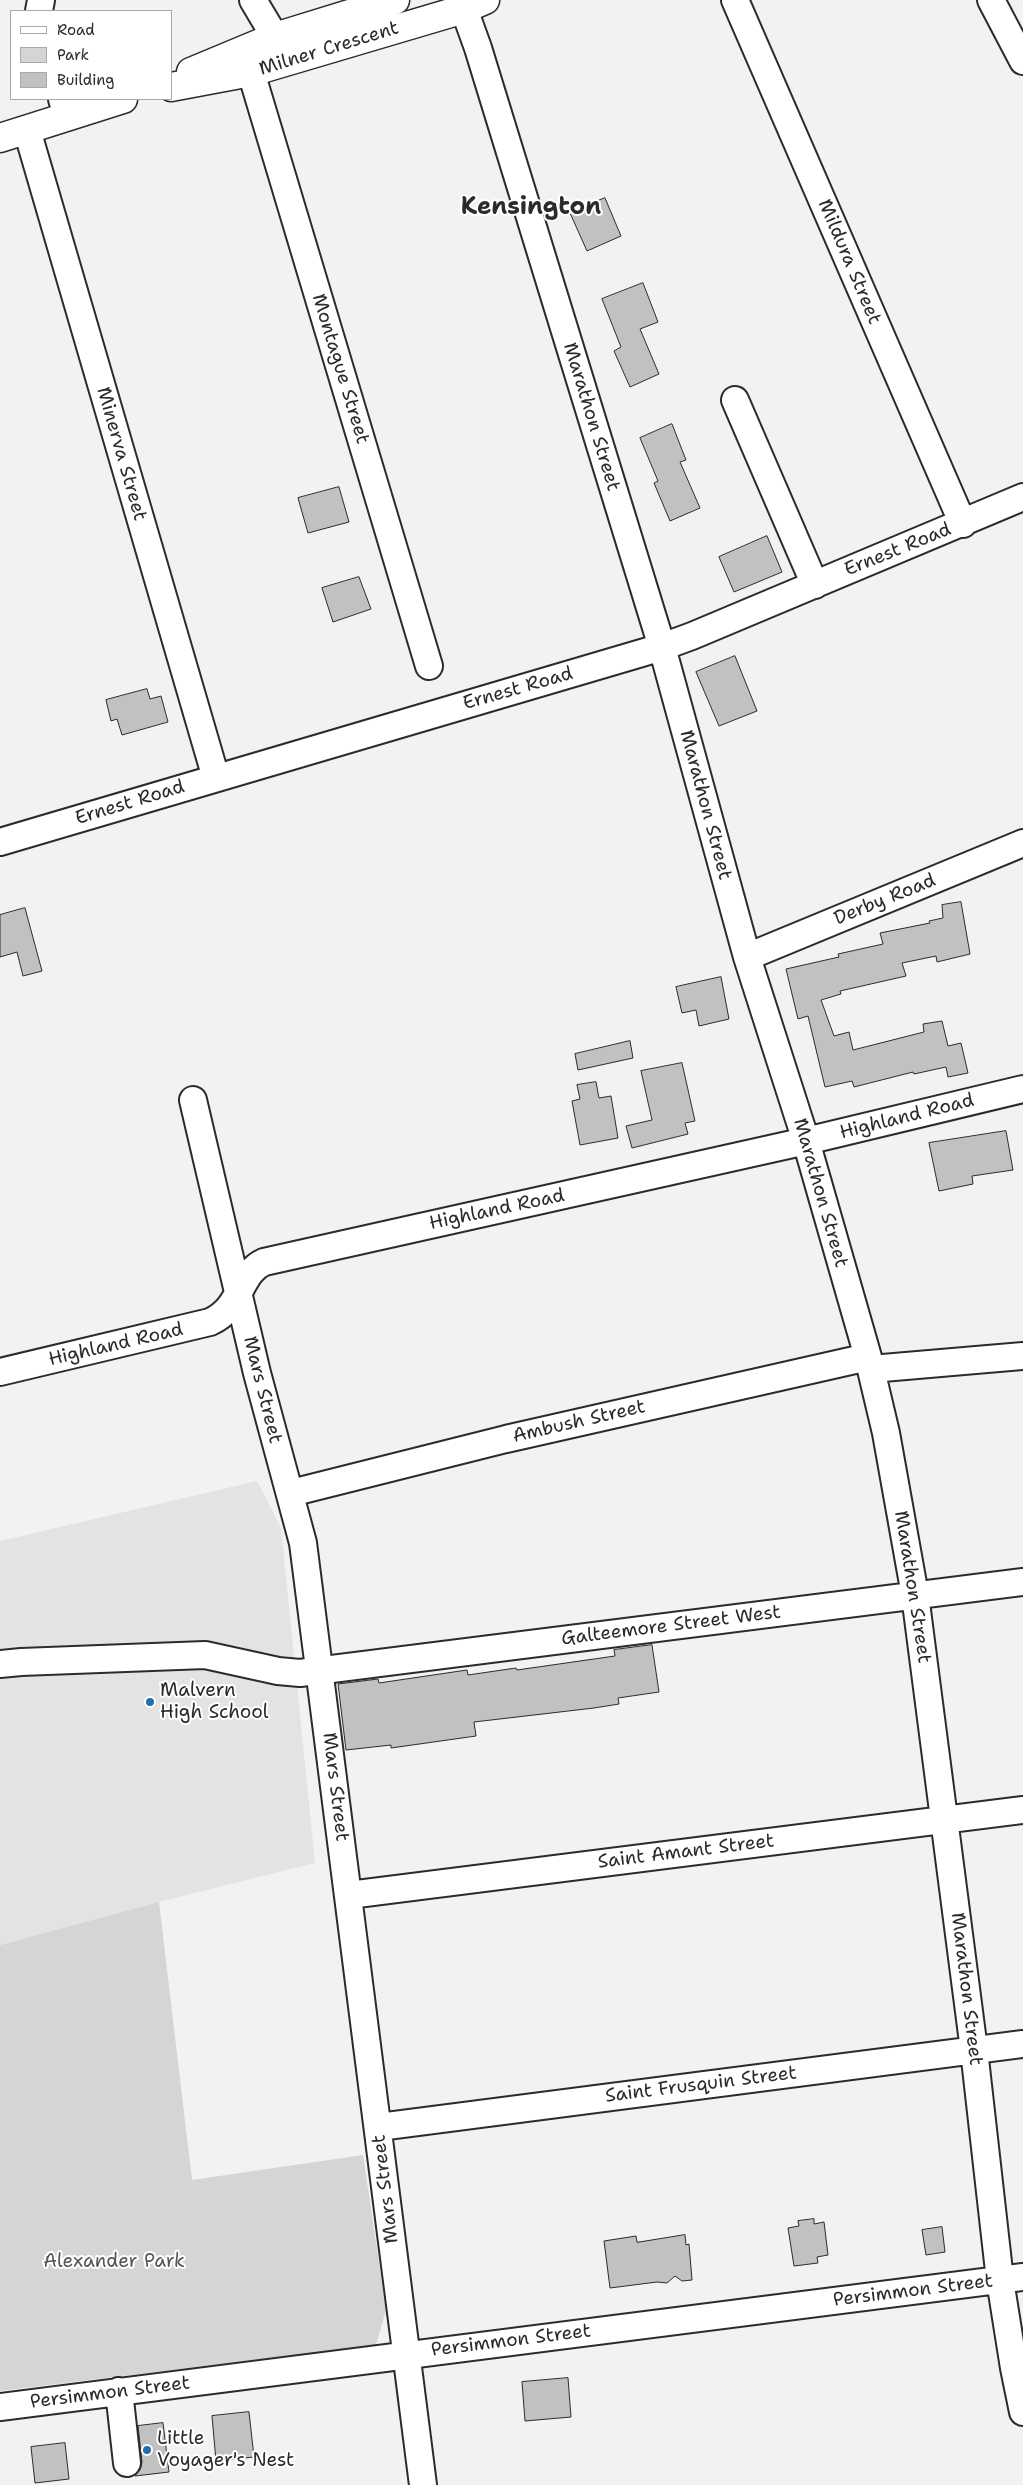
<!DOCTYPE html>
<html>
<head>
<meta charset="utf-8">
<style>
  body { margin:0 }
  #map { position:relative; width:1023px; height:2485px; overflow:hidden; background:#f2f2f2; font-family:"Shantell Sans",sans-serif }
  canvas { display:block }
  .legend { position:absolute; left:10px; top:10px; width:162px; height:90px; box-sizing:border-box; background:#fff; border:1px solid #aaa; margin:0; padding:6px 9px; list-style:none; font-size:15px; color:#2b2b2b }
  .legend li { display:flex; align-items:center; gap:10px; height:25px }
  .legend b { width:25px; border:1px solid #aaa }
</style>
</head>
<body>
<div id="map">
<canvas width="1023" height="2485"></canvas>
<ul class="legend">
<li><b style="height:6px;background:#fff"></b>Road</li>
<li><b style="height:14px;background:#d5d5d5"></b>Park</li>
<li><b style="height:14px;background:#c1c1c1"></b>Building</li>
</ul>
</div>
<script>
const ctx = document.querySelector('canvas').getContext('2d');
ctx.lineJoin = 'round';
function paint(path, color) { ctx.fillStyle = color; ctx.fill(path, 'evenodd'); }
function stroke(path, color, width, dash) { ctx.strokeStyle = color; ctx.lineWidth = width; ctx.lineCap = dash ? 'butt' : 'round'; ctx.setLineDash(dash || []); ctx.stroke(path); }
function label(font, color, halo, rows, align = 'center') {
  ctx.font = font + ' "Shantell Sans",sans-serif'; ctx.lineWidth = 4; ctx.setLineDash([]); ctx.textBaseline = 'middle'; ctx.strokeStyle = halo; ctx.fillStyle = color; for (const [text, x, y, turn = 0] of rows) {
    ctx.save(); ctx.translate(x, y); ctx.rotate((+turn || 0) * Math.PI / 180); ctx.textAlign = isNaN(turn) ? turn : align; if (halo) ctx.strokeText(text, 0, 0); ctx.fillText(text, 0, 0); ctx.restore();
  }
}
paint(new Path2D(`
  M257 1481 281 1528 315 1863 159 1902 0 1945V1541Z`), '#e3e3e3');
paint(new Path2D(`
  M159 1902 192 2180 363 2155 386 2310 376 2345 0 2391V1945Z`), '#d5d5d5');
const building = new Path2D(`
  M605 198 621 236 587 251 570 213Z
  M643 283 658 322 640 329 659 374 630 387 614 351 621 347 602 299Z
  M672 424 686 460 680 462 700 508 670 521 654 483 658 481 640 438Z
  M339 487 349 522 308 533 298 498Z
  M767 536 782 572 734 592 719 557Z
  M359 577 371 609 333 622 322 588Z
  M735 656 757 711 719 726 696 672Z
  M147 689 150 699 161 696 168 722 122 735 117 719 111 721 106 700Z
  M961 902 970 954 937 962 936 956 902 963 906 976 840 991 841 994 821 1000 834 1036 849 1032 853 1050 924 1032 923 1024 942 1021 948 1046 961 1043 968 1073 948 1077 946 1067 914 1074 913 1072 854 1087 852 1081 825 1087 808 1016 798 1019 786 969 839 957 838 954 883 944 880 933 930 923 929 921 943 918 942 905Z
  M25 908 42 971 23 976 17 952 0 957V915Z
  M721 977 729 1019 699 1026 696 1010 682 1013 676 987Z
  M630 1041 633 1058 578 1070 575 1054Z
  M682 1063 695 1121 685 1123 688 1134 632 1148 626 1126 652 1120 641 1071Z
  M596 1082 599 1098 611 1096 618 1138 580 1145 572 1101 580 1099 577 1085Z
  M1006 1131 1013 1170 972 1176 973 1184 939 1191 929 1143Z
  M652 1645 659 1692 618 1698 619 1704 594 1708 474 1722 476 1736 391 1748V1745L346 1750 338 1684 378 1679 379 1683 467 1670 468 1675 516 1668 517 1670 615 1656 614 1650Z
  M814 2219V2224L824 2222 828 2255 817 2257 818 2263 794 2266 788 2228 799 2226 798 2221Z
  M942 2227 945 2252 926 2255 922 2230Z
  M685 2235 686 2245 689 2244 692 2280 682 2281 675 2276 667 2283 657 2282 610 2288 604 2241 636 2236 637 2242Z
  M568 2378 571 2417 525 2421 522 2382Z
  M249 2412 254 2457 216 2461 212 2416Z
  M163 2423 169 2472 135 2476 140 2469 142 2462 138 2426Z
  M65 2443 69 2479 35 2483 31 2447Z`);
paint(building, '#c1c1c1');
stroke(building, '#2b2b2b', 1);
const minor = new Path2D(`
  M253 0 275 37
  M735 0 963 524
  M991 0 1023 61
  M464 9 478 48 662 647 747 957 806 1141 868 1357 886 1433 915 1595 974 2050 1000 2280 1014 2368 1023 2412
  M39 11 41 0
  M251 72 429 666
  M62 99 67 116
  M27 130 216 778
  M735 400 815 585
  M0 842 662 647 692 636 1023 497
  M747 957 1023 843
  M193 1100 257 1373 303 1543 423 2485
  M871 1369 1023 1356
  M0 1372 210 1322C242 1308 239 1273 264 1262L806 1141 1023 1089
  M291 1493 506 1439 868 1357
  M0 1664 21 1662 205 1655 278 1671 300 1673 1023 1582
  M349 1895 1023 1810
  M379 2127 1023 2044
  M119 2391 127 2463
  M0 2407 1023 2277`);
const major = new Path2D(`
  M191 72 275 37 395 0
  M171 87 251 72 464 9 485 0
  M0 138 123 99`);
stroke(minor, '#2b2b2b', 30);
stroke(major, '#2b2b2b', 31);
stroke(minor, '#fff', 26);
stroke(major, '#fff', 28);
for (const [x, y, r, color] of [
  [150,1702,5,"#1f6fb2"],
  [147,2450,5,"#1f6fb2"]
]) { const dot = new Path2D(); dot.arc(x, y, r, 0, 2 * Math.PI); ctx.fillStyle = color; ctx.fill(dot); stroke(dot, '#fff', 2); }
label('19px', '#2b2b2b', '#fff', [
  ["Milner Crescent",329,49,-17],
  ["Mildura Street",849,262,67],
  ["Montague Street",340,369,73],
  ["Marathon Street",591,417,73],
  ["Minerva Street",121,454,74],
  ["Ernest Road",898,550,-22],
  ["Ernest Road",518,689,-16],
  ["Ernest Road",130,803,-17],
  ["Marathon Street",705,805,75],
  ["Derby Road",885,900,-22],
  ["Highland Road",907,1117,-14],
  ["Marathon Street",820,1193,74],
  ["Highland Road",497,1210,-12],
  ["Highland Road",116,1345,-13],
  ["Mars Street",262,1390,76],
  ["Ambush Street",579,1422,-13],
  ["Marathon Street",912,1587,81],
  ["Galteemore Street West",671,1626,-7],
  ["Mars Street",335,1787,83],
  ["Saint Amant Street",686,1852,-7],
  ["Marathon Street",966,1989,83],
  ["Saint Frusquin Street",701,2085,-7],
  ["Mars Street",386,2189,-97],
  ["Persimmon Street",913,2291,-7],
  ["Persimmon Street",511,2341,-7],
  ["Persimmon Street",110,2393,-7]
]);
label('19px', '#2b2b2b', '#fff', [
  ["Malvern",160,1691],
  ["High School",160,1713],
  ["Little",157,2439],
  ["Voyager's Nest",157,2461]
], 'left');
label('19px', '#565656', '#fff', [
  ["Alexander Park",114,2262]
]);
label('bold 24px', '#2b2b2b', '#fff', [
  ["Kensington",531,208]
]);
</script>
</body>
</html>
